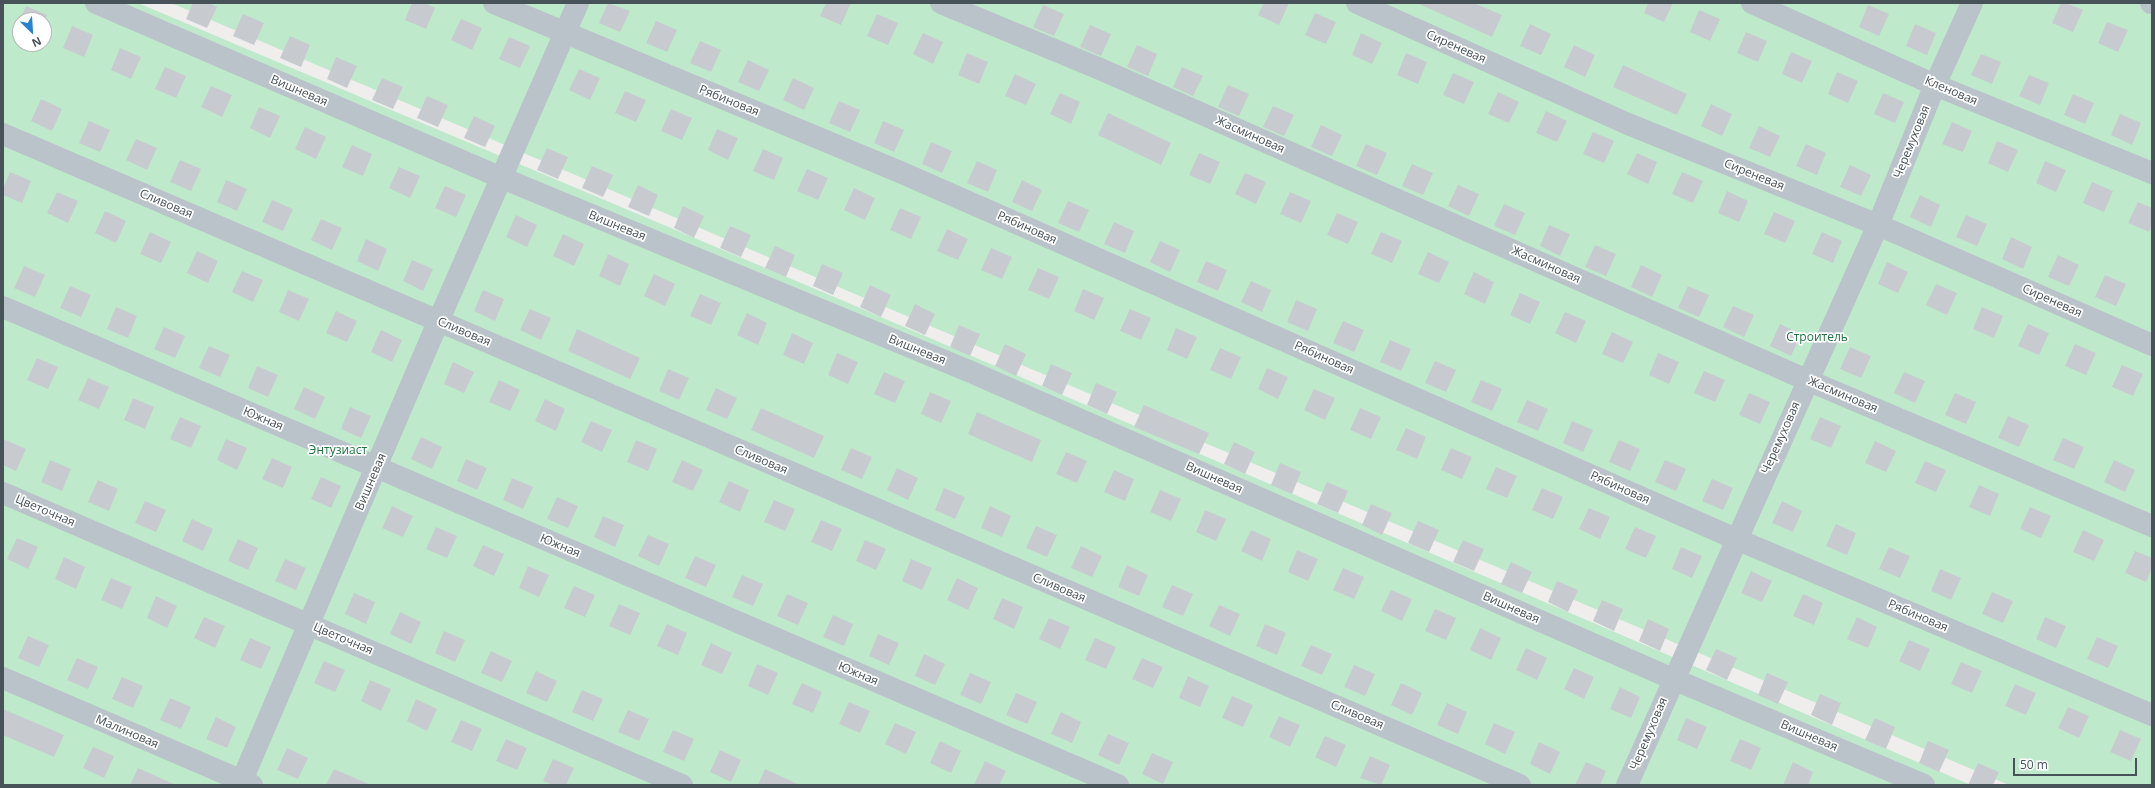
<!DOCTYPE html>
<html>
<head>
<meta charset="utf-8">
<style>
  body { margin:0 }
  #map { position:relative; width:2155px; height:788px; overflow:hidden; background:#f0eded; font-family:"Open Sans",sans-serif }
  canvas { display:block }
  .frame { position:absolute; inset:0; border:4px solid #475259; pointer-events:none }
  .north { position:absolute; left:12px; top:12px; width:40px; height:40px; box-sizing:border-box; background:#fff; border:1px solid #b5babd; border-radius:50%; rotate:155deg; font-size:11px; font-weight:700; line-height:16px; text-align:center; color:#475259 }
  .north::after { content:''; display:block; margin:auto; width:14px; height:18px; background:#2883ce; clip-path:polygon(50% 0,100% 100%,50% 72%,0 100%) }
  .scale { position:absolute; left:2013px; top:758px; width:124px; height:18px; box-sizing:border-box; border:2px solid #475259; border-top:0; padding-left:5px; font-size:12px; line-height:14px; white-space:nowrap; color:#475259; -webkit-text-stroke:3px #fff; paint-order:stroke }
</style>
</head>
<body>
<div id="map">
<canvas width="2155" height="788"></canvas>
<div class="frame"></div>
<div class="north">N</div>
<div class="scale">50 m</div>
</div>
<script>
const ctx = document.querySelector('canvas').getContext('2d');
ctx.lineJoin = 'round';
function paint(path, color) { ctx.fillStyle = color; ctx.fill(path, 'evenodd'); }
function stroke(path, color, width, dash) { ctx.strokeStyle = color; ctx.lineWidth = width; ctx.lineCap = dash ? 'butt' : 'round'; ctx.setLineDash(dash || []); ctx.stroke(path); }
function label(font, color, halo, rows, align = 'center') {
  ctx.font = font + ' "Open Sans",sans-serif'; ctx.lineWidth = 3.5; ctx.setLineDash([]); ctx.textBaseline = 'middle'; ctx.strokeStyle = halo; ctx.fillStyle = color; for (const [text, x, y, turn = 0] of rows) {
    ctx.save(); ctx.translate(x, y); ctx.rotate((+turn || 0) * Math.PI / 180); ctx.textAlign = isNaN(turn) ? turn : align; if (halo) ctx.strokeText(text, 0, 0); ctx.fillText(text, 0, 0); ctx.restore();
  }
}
paint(new Path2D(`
  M3 3H138L839 299 1971 785H3ZM20 20H44V44H20Z
  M171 3H2152V785H2009Z`), '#beeacb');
paint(new Path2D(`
  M193 3H209L217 7 207 28 186 19Z
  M412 3H425L435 8 426 29 405 20Z
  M608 3 630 11 620 32 599 23Z
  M826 3H851L841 25 820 16Z
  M1264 3H1289L1279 25 1258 15Z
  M1417 3H1474L1502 15 1492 37Z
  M1648 3H1673L1664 22 1644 13Z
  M2061 3H2066L2083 10 2073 32 2052 23Z
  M1043 5 1064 14 1054 36 1033 27Z
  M1868 5 1889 14 1879 36 1859 27Z
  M26 6 47 15 44 23V20H20Z
  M1699 10 1720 19 1710 41 1690 32Z
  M1315 13 1336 22 1326 44 1305 35Z
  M243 14 264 23 254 45 233 36Z
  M877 14 898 23 888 45 867 36Z
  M461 19 482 28 472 50 451 40Z
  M656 21 677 30 667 52 646 43Z
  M2107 22 2128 30 2118 52 2098 43Z
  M1530 24 1551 34 1541 55 1520 46Z
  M1915 24 1936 33 1927 55 1906 46Z
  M1090 25 1111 34 1101 56 1080 47Z
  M72 26 93 35 84 57 63 48Z
  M1746 32 1767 41 1758 62 1737 53Z
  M923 33 943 42 933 64 913 54Z
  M1361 33 1382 43 1372 64 1352 55Z
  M290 36 310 45 301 67 280 58Z
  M509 37 530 46 520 68 499 59Z
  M700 41 721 50 711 72 690 63Z
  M1137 45 1157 54 1148 76 1127 67Z
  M1574 45 1595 55 1585 77 1564 67Z
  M120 48 141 57 131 79 111 70Z
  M1791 52 1812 61 1802 83 1782 74Z
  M967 53 988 62 979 84 958 75Z
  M1406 53 1427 62 1418 84 1397 75Z
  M1981 54 2001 62 1992 84 1971 75Z
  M336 57 357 66 347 88 327 79Z
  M748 60 769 70 759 91 738 82Z
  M1623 65 1687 94 1677 115 1613 87Z
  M165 67 186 76 176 98 155 89Z
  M1182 67 1203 76 1193 96 1173 87Z
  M579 69 600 78 590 100 569 90Z
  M1837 72 1858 81 1848 103 1828 94Z
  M1453 73 1474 82 1464 104 1443 95Z
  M1015 74 1036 84 1026 105 1005 96Z
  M2029 75 2049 83 2040 105 2019 96Z
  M382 78 403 87 393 109 372 100Z
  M793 78 814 88 804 110 783 100Z
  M1228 85 1249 94 1239 116 1218 107Z
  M211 86 232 95 222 117 201 107Z
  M625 91 646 100 636 122 615 113Z
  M1498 92 1519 102 1509 123 1488 114Z
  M1060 93 1080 102 1071 124 1050 114Z
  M1883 93 1904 102 1895 123 1874 114Z
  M2073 94 2094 103 2085 124 2064 115Z
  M427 96 448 105 438 127 417 118Z
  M41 99 62 109 52 131 31 121Z
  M839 101 860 110 850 132 829 123Z
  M1711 104 1732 114 1722 136 1701 126Z
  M1273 106 1294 115 1284 136 1263 127Z
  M259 107 280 116 270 138 250 128Z
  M671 109 692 118 682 140 661 131Z
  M1546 111 1567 121 1557 142 1536 133Z
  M1108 113 1171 143 1161 165 1098 135Z
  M2120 114 2141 123 2132 145 2111 135Z
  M474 116 495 126 485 147 464 138Z
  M89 121 110 130 100 152 79 143Z
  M883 121 904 130 894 152 874 143Z
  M1952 122 1972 131 1963 152 1942 144Z
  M1321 125 1342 135 1332 156 1311 147Z
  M1759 126 1780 136 1770 157 1749 148Z
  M305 127 326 137 316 159 295 149Z
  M717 129 738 138 728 160 708 150Z
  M1593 132 1614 141 1604 163 1583 154Z
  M136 139 157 148 147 170 126 160Z
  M1997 141 2018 150 2008 172 1988 163Z
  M931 142 952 151 942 173 922 164Z
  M1366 144 1387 153 1377 175 1356 166Z
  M1806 144 1826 153 1817 175 1796 166Z
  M352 145 372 154 363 176 342 167Z
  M547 148 568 157 558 179 537 170Z
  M763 149 783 158 774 180 753 171Z
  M1199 153 1220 162 1210 184 1189 175Z
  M1637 153 1657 162 1648 184 1627 174Z
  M180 160 201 169 191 191 170 182Z
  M977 161 997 170 988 192 967 183Z
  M2045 161 2066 170 2056 192 2036 183Z
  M1412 164 1433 173 1423 195 1402 186Z
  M1850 165 1871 175 1861 196 1840 187Z
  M592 166 613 175 603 197 582 188Z
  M399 167 420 176 410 198 389 188Z
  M807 169 828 178 818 200 797 191Z
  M10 172 31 181 22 203 3 195V189Z
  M1682 172 1703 181 1693 203 1672 194Z
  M1245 173 1266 182 1256 204 1235 194Z
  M226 180 247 189 237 211 217 202Z
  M1022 180 1042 190 1032 211 1012 202Z
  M2092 182 2113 191 2104 212 2083 203Z
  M638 185 658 195 649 216 628 207Z
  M1458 185 1479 194 1469 216 1448 206Z
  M445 186 466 195 456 217 435 208Z
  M854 188 875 198 865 220 844 210Z
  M1727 191 1748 201 1739 222 1718 213Z
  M57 192 78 201 68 223 47 213Z
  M1290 192 1311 201 1301 223 1280 214Z
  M1920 195 1940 205 1931 227 1910 217Z
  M272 200 293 209 283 231 262 222Z
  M1068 201 1089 210 1079 232 1058 223Z
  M2138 202 2152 208V225L2149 232 2128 223Z
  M1504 204 1525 213 1515 235 1494 226Z
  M683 206 704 216 694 238 674 228Z
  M900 208 921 217 911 239 890 230Z
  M105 211 126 221 116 243 95 233Z
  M1774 212 1795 221 1785 243 1764 234Z
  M1337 213 1358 222 1348 244 1327 235Z
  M516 215 537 225 527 247 506 237Z
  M1966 215 1987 224 1977 246 1956 237Z
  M321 219 342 228 332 250 311 240Z
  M1114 222 1134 231 1125 253 1104 244Z
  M1549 225 1570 234 1560 256 1540 246Z
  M730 226 751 235 741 257 720 248Z
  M947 229 968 239 958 260 937 251Z
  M150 232 171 242 161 263 140 254Z
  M1381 232 1402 241 1392 263 1371 254Z
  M1822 232 1842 241 1833 263 1812 254Z
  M563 234 584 244 574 266 553 256Z
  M2011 237 2032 247 2023 269 2002 259Z
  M366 239 387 249 378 271 357 261Z
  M1160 241 1180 250 1170 272 1150 262Z
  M1595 245 1616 254 1606 276 1585 267Z
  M775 246 795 255 786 277 765 268Z
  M991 248 1012 257 1002 279 981 270Z
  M197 251 218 261 208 283 187 273Z
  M1428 252 1449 262 1439 283 1418 274Z
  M608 254 629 264 620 286 599 276Z
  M2058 255 2079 265 2069 286 2048 277Z
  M412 260 433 269 423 291 403 281Z
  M1206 261 1227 270 1218 291 1197 282Z
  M1887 262 1908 272 1898 293 1878 284Z
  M822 264 843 273 833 295 813 286Z
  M1641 265 1662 275 1652 297 1631 287Z
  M24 266 45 275 35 297 14 288Z
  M1038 268 1059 277 1049 299 1028 290Z
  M242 271 263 280 253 302 232 292Z
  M1474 272 1494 282 1485 304 1464 294Z
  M654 274 675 284 665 306 644 296Z
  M2105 275 2126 284 2116 306 2095 297Z
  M1251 281 1271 290 1262 312 1241 302Z
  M1936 284 1957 293 1947 315 1926 305Z
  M870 285 891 295 881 317 860 307Z
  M70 286 91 295 81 317 60 308Z
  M1688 286 1709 295 1699 317 1678 308Z
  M1083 289 1104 298 1094 320 1074 311Z
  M288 290 309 299 299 321 279 312Z
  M483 290 504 299 495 321 474 311Z
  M1520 293 1540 302 1530 324 1510 315Z
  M700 294 721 303 711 325 690 316Z
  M1296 300 1317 309 1308 331 1287 322Z
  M915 304 935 314 925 335 905 326Z
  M1733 306 1754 315 1744 337 1723 327Z
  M116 307 137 316 128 338 107 329Z
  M1982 307 2003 316 1994 338 1973 329Z
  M530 309 551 318 541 340 520 330Z
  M1130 309 1151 318 1141 340 1120 331Z
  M336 311 357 321 347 342 326 333Z
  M1565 312 1586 321 1576 343 1555 333Z
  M747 313 767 323 758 345 737 335Z
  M1343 321 1364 330 1354 352 1333 343Z
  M1780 324 1801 334 1791 356 1770 346Z
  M2028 324 2049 333 2039 355 2018 346Z
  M959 325 980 334 970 356 950 347Z
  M164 327 185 336 175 358 154 349Z
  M1176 328 1197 337 1187 359 1167 350Z
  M577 329 640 358 630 379 568 351Z
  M381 330 402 340 392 362 371 352Z
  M1612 332 1633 342 1623 363 1602 354Z
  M792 333 813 343 804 364 783 355Z
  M1390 340 1411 349 1401 371 1380 362Z
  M1005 344 1026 354 1016 376 995 366Z
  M2075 344 2096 353 2086 375 2065 366Z
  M209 346 230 355 220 377 199 368Z
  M1850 347 1871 356 1861 378 1840 369Z
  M1220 348 1241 357 1231 379 1210 370Z
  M837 353 858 362 848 384 828 375Z
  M1658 353 1679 362 1669 384 1649 375Z
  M37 358 58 367 48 389 27 380Z
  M1435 361 1456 370 1446 392 1425 383Z
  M453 362 474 372 464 393 444 384Z
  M1051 364 1072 373 1062 395 1042 386Z
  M2122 365 2143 374 2133 396 2112 387Z
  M257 366 278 375 268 397 248 388Z
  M1267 368 1288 377 1278 399 1258 389Z
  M668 369 689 378 679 400 659 391Z
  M1704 371 1725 380 1715 402 1694 393Z
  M884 372 905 381 895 403 874 394Z
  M1904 372 1925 381 1915 403 1894 393Z
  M88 378 109 387 99 409 78 400Z
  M499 380 520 390 510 411 489 402Z
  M1481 380 1502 389 1492 411 1471 402Z
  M1096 383 1117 392 1107 414 1087 405Z
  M304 387 325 397 315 419 294 409Z
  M716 388 737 398 727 419 706 410Z
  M1314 389 1335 398 1325 420 1304 410Z
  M930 392 951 401 941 423 921 414Z
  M1749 393 1770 402 1760 424 1739 415Z
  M1955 393 1976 402 1966 424 1945 415Z
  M133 398 154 407 145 429 124 420Z
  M545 399 565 409 556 431 535 421Z
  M1527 400 1548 409 1538 431 1517 422Z
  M1144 405 1209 433 1199 454 1134 427Z
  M350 407 371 416 361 438 341 429Z
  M761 408 824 436 814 458 751 430Z
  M1360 408 1381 417 1371 439 1350 430Z
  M977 412 1041 440 1032 462 968 434Z
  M2008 416 2029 425 2019 447 1998 438Z
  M180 417 201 426 191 448 170 439Z
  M1820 417 1841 426 1831 448 1810 439Z
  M591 421 612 430 602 452 581 442Z
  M1572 421 1593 430 1583 452 1563 443Z
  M1406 428 1426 437 1417 459 1396 450Z
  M421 437 442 447 432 469 411 459Z
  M2063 438 2084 447 2074 469 2053 460Z
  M3 439 26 449 16 471 3 465Z
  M226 439 247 448 237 470 217 460Z
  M636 440 657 449 648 471 627 462Z
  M1619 440 1640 449 1630 471 1609 462Z
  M1875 441 1896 451 1886 472 1865 463Z
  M1234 442 1255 452 1245 474 1224 464Z
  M851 448 872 457 862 479 841 470Z
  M1451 448 1472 457 1462 479 1441 470Z
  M1066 452 1087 461 1077 483 1056 474Z
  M272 458 292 467 283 488 262 479Z
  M466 459 487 468 477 490 457 481Z
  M50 460 71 469 62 491 41 482Z
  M682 460 703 470 693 491 672 482Z
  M1665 460 1686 469 1676 491 1655 482Z
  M2114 460 2135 470 2125 492 2104 482Z
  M1925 461 1946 470 1936 492 1915 483Z
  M1280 463 1301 472 1292 494 1271 485Z
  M1496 467 1517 476 1507 498 1486 489Z
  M897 468 918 478 908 500 887 490Z
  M1114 470 1134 479 1125 501 1104 492Z
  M321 477 341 486 331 508 311 499Z
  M512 478 533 487 523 509 503 500Z
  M1712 479 1733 488 1723 510 1702 501Z
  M98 480 118 489 109 511 88 502Z
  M729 481 749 490 740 512 719 502Z
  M1327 482 1348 491 1338 513 1317 504Z
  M1979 485 1999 494 1990 516 1969 507Z
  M944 488 965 497 955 519 935 510Z
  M1542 488 1563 497 1553 519 1532 510Z
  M1160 490 1181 499 1171 521 1150 512Z
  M557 497 578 506 568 528 547 519Z
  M774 500 795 509 785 531 764 522Z
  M145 501 166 510 156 532 135 523Z
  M1782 501 1802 511 1793 532 1772 523Z
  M1371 504 1392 513 1382 535 1362 525Z
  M392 506 413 516 403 537 382 528Z
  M990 506 1011 516 1002 537 981 528Z
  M2030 507 2051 516 2041 538 2020 529Z
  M1589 508 1610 517 1600 539 1579 529Z
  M1205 510 1226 519 1216 541 1196 532Z
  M603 516 624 525 615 547 594 537Z
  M192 519 213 529 203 551 182 541Z
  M821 520 842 529 832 551 811 542Z
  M1418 521 1439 530 1429 552 1408 543Z
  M1836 524 1856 533 1847 555 1826 546Z
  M1036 526 1057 535 1047 557 1026 548Z
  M436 527 457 536 447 558 426 549Z
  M1635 527 1656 536 1646 558 1625 549Z
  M1251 530 1271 539 1262 561 1241 551Z
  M2083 530 2104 540 2094 561 2073 552Z
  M648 535 669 544 659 566 638 556Z
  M17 538 38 547 28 569 7 559Z
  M238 539 258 548 248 570 228 561Z
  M865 540 886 549 876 570 856 561Z
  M1463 540 1484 549 1474 571 1453 562Z
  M483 545 504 554 494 576 473 566Z
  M1081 546 1102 556 1092 577 1071 568Z
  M1681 547 1702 556 1692 578 1672 569Z
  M1889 547 1910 556 1900 578 1879 569Z
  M1297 550 1318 559 1308 581 1288 572Z
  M2135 551 2152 558V568L2146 582 2125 573Z
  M695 556 716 565 706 587 685 578Z
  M64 557 85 567 76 589 55 579Z
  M285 559 306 568 296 590 275 581Z
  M911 559 932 568 922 590 902 581Z
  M1511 562 1532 572 1522 593 1501 584Z
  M1127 565 1148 575 1139 596 1118 587Z
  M528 566 549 575 539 597 519 588Z
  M1343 568 1364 577 1354 599 1333 590Z
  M1940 569 1961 578 1951 600 1931 591Z
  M1751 571 1772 581 1762 602 1741 593Z
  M742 575 763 584 753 606 732 597Z
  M111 578 132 587 122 609 101 600Z
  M957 578 978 588 968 610 947 600Z
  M1557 581 1578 590 1568 612 1548 602Z
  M1172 585 1193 594 1183 616 1162 607Z
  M574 586 595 595 585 617 564 608Z
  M1391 590 1412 599 1402 621 1381 611Z
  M1992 592 2013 601 2003 623 1982 614Z
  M354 593 375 602 366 624 345 614Z
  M787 594 808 603 798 625 777 616Z
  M1803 594 1823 603 1814 625 1793 616Z
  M156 596 177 606 167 628 147 618Z
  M1002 598 1023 607 1014 629 993 619Z
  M1602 600 1623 609 1614 631 1593 621Z
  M619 604 640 613 630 635 609 626Z
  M1219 605 1240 614 1230 636 1209 626Z
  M1435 609 1456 618 1446 640 1425 631Z
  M400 612 421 622 411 644 390 634Z
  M833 615 853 624 844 646 823 637Z
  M204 617 225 626 215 648 194 638Z
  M1857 617 1877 627 1868 648 1847 639Z
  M2045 617 2066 626 2056 648 2036 639Z
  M1049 618 1070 627 1060 649 1039 639Z
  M1648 619 1669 629 1660 651 1639 641Z
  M667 624 687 633 678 655 657 646Z
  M1265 624 1286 633 1277 655 1256 646Z
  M1480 628 1501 638 1491 660 1470 650Z
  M444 631 465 640 455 662 435 653Z
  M878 634 899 643 889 665 869 656Z
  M28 636 49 645 39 667 18 658Z
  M2097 637 2118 646 2108 668 2087 659Z
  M250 638 271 647 261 669 240 660Z
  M1095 638 1116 647 1106 669 1085 660Z
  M1909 640 1930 649 1920 671 1899 661Z
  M711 643 732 653 722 674 701 665Z
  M1311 645 1332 654 1322 675 1301 666Z
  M1526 648 1547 658 1537 680 1516 670Z
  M1716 649 1737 658 1727 680 1706 670Z
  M491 651 512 661 502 682 481 673Z
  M924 654 945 664 935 685 915 676Z
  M77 658 98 667 88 689 67 680Z
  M1142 658 1163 667 1153 688 1132 679Z
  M324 661 345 670 335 692 314 683Z
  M1961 662 1982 671 1972 693 1951 684Z
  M757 664 778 673 768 695 748 686Z
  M1354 665 1375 674 1365 696 1344 687Z
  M1574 668 1594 677 1584 699 1564 689Z
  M536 671 557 681 547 702 526 693Z
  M970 673 991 682 981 704 960 695Z
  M1767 673 1788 682 1778 704 1758 695Z
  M1188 676 1209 686 1200 707 1179 698Z
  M122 677 143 686 133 708 112 699Z
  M370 680 391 689 381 711 361 701Z
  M802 683 822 692 813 713 792 704Z
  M1401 683 1422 693 1412 715 1391 705Z
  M2015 684 2036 693 2026 715 2005 706Z
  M1620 687 1640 697 1631 718 1610 709Z
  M582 690 603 699 593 721 572 712Z
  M1016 693 1037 702 1027 724 1006 715Z
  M1820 694 1841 703 1832 725 1811 715Z
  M1232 696 1253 705 1243 727 1222 718Z
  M170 698 191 707 181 729 160 720Z
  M416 699 437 709 427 731 407 721Z
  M849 702 870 711 860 733 839 724Z
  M1447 703 1467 712 1458 734 1437 725Z
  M2068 707 2089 716 2079 738 2058 728Z
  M3 709 64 735 54 757 3 735Z
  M628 710 649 719 639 741 618 732Z
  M1061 712 1081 722 1072 743 1051 734Z
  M1279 716 1300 725 1290 747 1269 737Z
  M216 717 236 727 227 748 206 739Z
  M1686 718 1707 727 1697 749 1677 740Z
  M1875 718 1895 727 1886 749 1865 740Z
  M461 720 482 729 472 751 451 742Z
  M895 723 916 732 906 754 885 744Z
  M1494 723 1515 732 1505 754 1485 744Z
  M673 730 694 739 684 761 663 752Z
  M2120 730 2141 739 2131 761 2110 752Z
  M1108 734 1129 743 1119 765 1098 755Z
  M1325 736 1346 745 1336 767 1315 757Z
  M506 739 527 748 517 770 496 761Z
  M1740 739 1761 748 1751 770 1730 761Z
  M940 741 961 751 951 773 930 763Z
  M1928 741 1949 750 1939 772 1919 763Z
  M1539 742 1560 752 1550 774 1530 764Z
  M93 747 114 756 104 778 83 768Z
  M287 748 308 758 298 779 277 770Z
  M720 750 741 760 731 782 710 772Z
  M1152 753 1173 762 1163 784 1142 774Z
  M1370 756 1390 765 1381 785 1360 778Z
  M553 759 574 768 566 785H553L543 781Z
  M985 761 1006 771 999 785H974Z
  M1586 762 1606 771 1600 785H1575Z
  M1793 762 1813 772 1808 785H1783Z
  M1978 763 1999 772 1993 785H1968Z
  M138 768 176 785H130Z
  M334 769 371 785H326Z
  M765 769 800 785H758Z`), '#c7cbcf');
stroke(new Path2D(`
  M96 3 502 178 971 372 1673 679 1924 785
  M494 3 900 172 1736 539 2152 715
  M941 3 1100 69 1807 380 2152 526
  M1357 3 1628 124 1878 225 2152 345
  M1752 3 1935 85 2152 173
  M2151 3H2152
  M3 134 1520 785
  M3 307 1118 785
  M3 493 682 785
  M3 678 252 785
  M240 785 438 322 578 3
  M1627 785 1878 225 1935 85 1972 3`), '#bac3c9', 22);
label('12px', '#475259', '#fff', [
  ["Сиреневая",1456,47,24],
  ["Вишневая",299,91,23],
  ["Кленовая",1951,91,23],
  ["Рябиновая",729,101,22],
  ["Жасминовая",1250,135,24],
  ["Черемуховая",1912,142,-68],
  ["Сиреневая",1754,175,22],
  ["Сливовая",166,204,23],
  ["Вишневая",617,226,22],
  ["Рябиновая",1027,228,24],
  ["Жасминовая",1546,265,24],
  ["Сиреневая",2052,301,24],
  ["Сливовая",464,332,23],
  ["Вишневая",917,350,22],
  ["Рябиновая",1324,358,24],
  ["Жасминовая",1843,395,23],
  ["Южная",263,419,23],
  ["Черемуховая",1781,438,-66],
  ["Сливовая",761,460,23],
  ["Вишневая",1214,478,24],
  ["Вишневая",371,482,-67],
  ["Рябиновая",1620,488,24],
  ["Цветочная",45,511,23],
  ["Южная",560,546,23],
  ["Сливовая",1059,588,23],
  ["Вишневая",1511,608,24],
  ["Рябиновая",1918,616,23],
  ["Цветочная",343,639,23],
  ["Южная",858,674,23],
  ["Сливовая",1357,715,23],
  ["Малиновая",127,732,23],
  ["Черемуховая",1649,734,-67],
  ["Вишневая",1809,736,23]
]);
label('12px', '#1e7340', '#fff', [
  ["Строитель",1817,338],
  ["Энтузиаст",338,451]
]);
</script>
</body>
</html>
